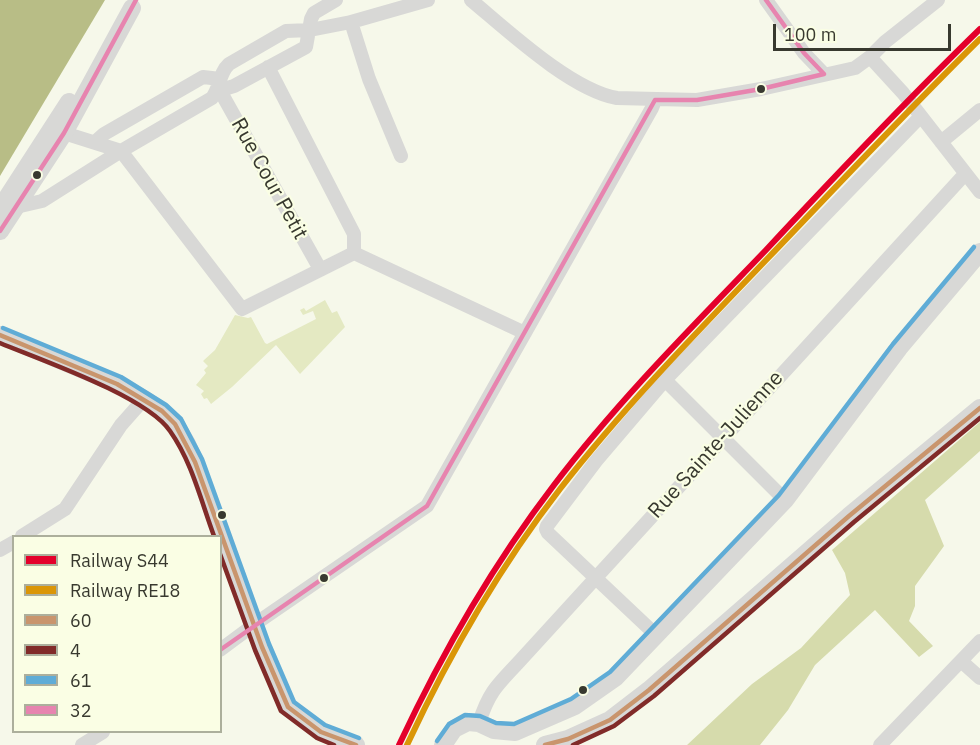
<!DOCTYPE html>
<html>
<head>
<meta charset="utf-8">
<style>
  body { margin:0 }
  #map { position:relative; width:980px; height:745px; overflow:hidden; background:#f6f8ea; font-family:"IBM Plex Sans",sans-serif }
  canvas { display:block }
  .legend { position:absolute; left:12px; top:535px; width:210px; height:198px; box-sizing:border-box; background:#fafee4; border:2px solid #acaf9c; margin:0; padding:8px 10px; list-style:none; font-size:18px; color:#38392f }
  .legend li { display:flex; align-items:center; gap:12px; height:30px }
  .legend b { width:30px; border:2px solid #acaf9c }
  .scale { position:absolute; left:773px; top:24px; width:178px; height:27px; box-sizing:border-box; border:3px solid #38392f; border-top:0; padding-left:8px; font-size:18px; line-height:21px; white-space:nowrap; color:#38392f; -webkit-text-stroke:4px #fafee4; paint-order:stroke }
</style>
</head>
<body>
<div id="map">
<canvas width="980" height="745"></canvas>
<ul class="legend">
<li><b style="height:8px;background:#e4002b"></b>Railway S44</li>
<li><b style="height:8px;background:#da9607"></b>Railway RE18</li>
<li><b style="height:8px;background:#c9956d"></b>60</li>
<li><b style="height:8px;background:#812b29"></b>4</li>
<li><b style="height:8px;background:#5facd6"></b>61</li>
<li><b style="height:8px;background:#e784af"></b>32</li>
</ul>
<div class="scale">100 m</div>
</div>
<script>
const ctx = document.querySelector('canvas').getContext('2d');
ctx.lineJoin = 'round';
function paint(path, color) { ctx.fillStyle = color; ctx.fill(path, 'evenodd'); }
function stroke(path, color, width, dash) { ctx.strokeStyle = color; ctx.lineWidth = width; ctx.lineCap = dash ? 'butt' : 'round'; ctx.setLineDash(dash || []); ctx.stroke(path); }
function label(font, color, halo, rows, align = 'center') {
  ctx.font = font + ' "IBM Plex Sans",sans-serif'; ctx.lineWidth = 4.5; ctx.setLineDash([]); ctx.textBaseline = 'middle'; ctx.strokeStyle = halo; ctx.fillStyle = color; for (const [text, x, y, turn = 0] of rows) {
    ctx.save(); ctx.translate(x, y); ctx.rotate((+turn || 0) * Math.PI / 180); ctx.textAlign = isNaN(turn) ? turn : align; if (halo) ctx.strokeText(text, 0, 0); ctx.fillText(text, 0, 0); ctx.restore();
  }
}
paint(new Path2D(`
  M325 300 332 313 337 311 345 327 300 374 276 345 232 387 211 404 207 398 204 399 201 394 204 391 196 385 206 373 204 370 208 366 203 361 215 350 235 315 248 318 251 317 265 343 267 344 316 319 313 311 303 315 300 310 304 308 306 311Z`), '#e4e9c2');
paint(new Path2D(`
  M980 422V451L925 500 944 546 915 586V606L909 621 933 646 919 657 875 610 815 665 788 710 760 745H687L752 684 801 648 850 595 845 573 832 550Z`), '#d6dbac');
paint(new Path2D(`
  M0 0H105L0 176Z`), '#b8bd86');
stroke(new Path2D(`
  M471 0C507 30 571 90 617 98L697 100 761 89 855 68 870 57 903 93 980 192
  M766 0 804 53 824 74
  M351 22 369 79 401 156
  M870 57 885 42 938 0
  M268 67 354 234V253L525 333
  M218 86 224 89 234 86 306 47 311 19 314 13 336 0
  M217 90 223 96 320 269
  M64 133 121 151
  M95 142 104 134 203 77 220 79
  M941 142 980 110
  M121 151 242 309 354 253
  M16 207 42 201 121 151 212 98C220 88 219 73 229 64L286 31 310 30 351 22 428 0
  M665 380 785 500
  M22 536 65 509 121 425 144 399
  M0 550 14 542
  M655 634 548 533 546 529 547 526 596 461 665 380 921 116
  M220 650 255 624 427 506 652 108 655 100
  M961 661 980 678
  M479 723C488 694 496 686 517 664L965 174
  M82 745 103 732
  M880 745 980 641`), '#d8d8d6', 14);
stroke(new Path2D(`
  M1 207 69 102
  M0 231 64 133 132 8
  M0 335 117 384 144 399 162 411 175 424 187 444 195 462 262 647 288 707 321 732 356 745
  M443 745 454 729 468 722 479 723 494 730 515 732 575 706 615 678 785 500 899 348 980 252
  M545 745 568 739 610 720 649 690 849 516 980 408`), '#d8d8d6', 18);
stroke(new Path2D(`
  M0 335 117 384 162 411 175 424 195 462 262 647 288 707 321 732 356 745
  M545 745 568 739 610 720 649 690 849 516 980 408`), '#c9956d', 4.5);
stroke(new Path2D(`
  M0 343C41 360 146 396 170 431 192 462 201 501 214 536
  M220 554 255 650 281 711 317 738 334 745
  M573 745 614 726 654 696 854 522 980 418`), '#812b29', 4.5);
stroke(new Path2D(`
  M3 328 121 377 166 405 181 419 202 459 269 644 294 702 325 725 359 738
  M437 741 449 724 465 715 480 716 496 723 514 724 571 699 610 672 779 495 893 344 974 247`), '#5facd6', 4.5);
stroke(new Path2D(`
  M0 231 64 133 136 0
  M220 650 427 506 655 100H697L761 89 824 74 804 53 766 0`), '#e784af', 4.5);
stroke(new Path2D(`
  M399 745C442 653 492 566 554 485 618 401 693 326 766 250 836 175 906 101 980 29`), '#e4002b', 6);
stroke(new Path2D(`
  M407 745C449 655 499 568 560 489 624 407 697 332 769 257 839 184 908 110 980 39`), '#da9607', 6);
for (const [x, y, r, color] of [
  [761,89,5,"#38392f"],
  [37,175,5,"#38392f"],
  [222,515,5,"#38392f"],
  [324,578,5,"#38392f"],
  [583,690,5,"#38392f"]
]) { const dot = new Path2D(); dot.arc(x, y, r, 0, 2 * Math.PI); ctx.fillStyle = color; ctx.fill(dot); stroke(dot, '#fafee4', 2); }
label('21px', '#38392f', '#fafee4', [
  ["Rue Cour Petit",269,179,61],
  ["Rue Sainte-Julienne",716,445,-48]
]);
</script>
</body>
</html>
